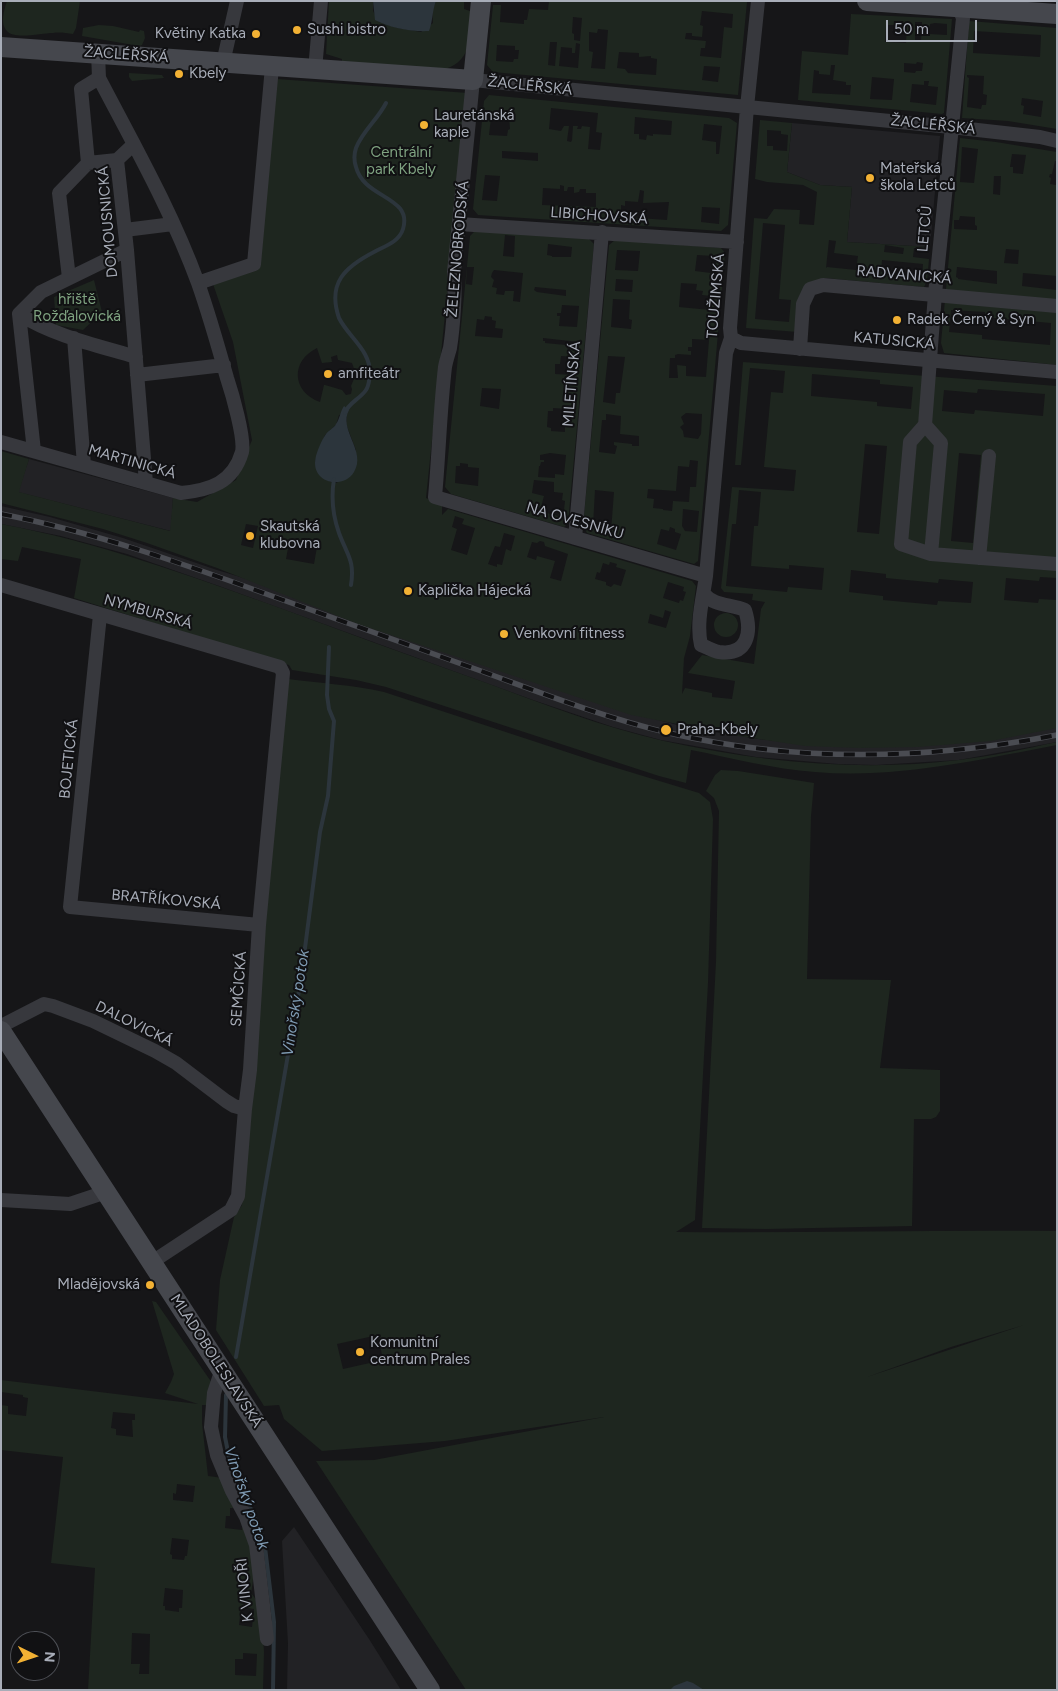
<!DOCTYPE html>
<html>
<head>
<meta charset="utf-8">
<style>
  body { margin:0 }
  #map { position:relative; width:1058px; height:1691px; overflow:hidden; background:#161618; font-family:Figtree,sans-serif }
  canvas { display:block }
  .frame { position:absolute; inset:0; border:2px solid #a8adb8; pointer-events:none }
  .north { position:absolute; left:10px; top:1631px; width:50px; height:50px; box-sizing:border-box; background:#111113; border:1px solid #4d4f55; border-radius:50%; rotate:94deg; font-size:14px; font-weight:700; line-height:20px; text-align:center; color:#a8adb8 }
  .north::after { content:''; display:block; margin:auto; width:18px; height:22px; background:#f2b134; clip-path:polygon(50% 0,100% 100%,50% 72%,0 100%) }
  .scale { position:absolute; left:886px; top:20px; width:91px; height:22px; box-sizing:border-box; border:2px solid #a8adb8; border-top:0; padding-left:6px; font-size:15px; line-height:18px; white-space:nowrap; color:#a8adb8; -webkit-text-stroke:4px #111113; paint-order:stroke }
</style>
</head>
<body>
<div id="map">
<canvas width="1058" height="1691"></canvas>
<div class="frame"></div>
<div class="north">N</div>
<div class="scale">50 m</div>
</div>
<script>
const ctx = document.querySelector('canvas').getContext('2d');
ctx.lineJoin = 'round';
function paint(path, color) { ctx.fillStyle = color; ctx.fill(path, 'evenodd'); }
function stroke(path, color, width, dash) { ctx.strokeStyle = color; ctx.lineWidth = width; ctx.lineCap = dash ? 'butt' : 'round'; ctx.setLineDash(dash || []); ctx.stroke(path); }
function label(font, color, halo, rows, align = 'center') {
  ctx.font = font + ' Figtree,sans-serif'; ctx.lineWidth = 4; ctx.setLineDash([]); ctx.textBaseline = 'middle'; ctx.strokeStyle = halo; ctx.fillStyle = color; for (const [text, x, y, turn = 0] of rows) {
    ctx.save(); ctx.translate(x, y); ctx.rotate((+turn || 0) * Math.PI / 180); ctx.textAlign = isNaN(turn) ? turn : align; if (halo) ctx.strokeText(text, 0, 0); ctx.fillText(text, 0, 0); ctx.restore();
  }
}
paint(new Path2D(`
  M792 123 940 136 930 247 847 242 852 187 820 185 787 172Z
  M29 459 173 498 171 531 18 492Z
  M1 506 50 517 123 538 217 570 290 592 618 709 681 726 758 739 798 743 1057 726V742L959 760 876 765 838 764 756 757 661 740 613 727 533 700 219 586 127 554 61 536 1 524Z
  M294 1527 369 1639 401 1690H287L288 1643 282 1541Z`), '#222225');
paint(new Path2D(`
  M7 1H80L76 28 73 34C66 33 59 32 53 33 42 33 14 40 7 31 0 24 4 10 7 1Z
  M329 1H373V11L379 22 398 28 421 32 433 23 432 10 436 1H464V9L473 12C469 39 472 64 440 70L342 64V59L326 54Z
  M549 1 747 2 738 95 493 72 487 65 493 5H501L500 22 524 24V20H527L529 9 548 10ZM702 11 733 14 732 28 724 27 721 58 700 56 701 48H705L706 41 685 39 686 33H692V36L702 37 703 26 700 25ZM573 17 582 18 580 41 574 40V34L572 33ZM598 29 608 30 605 69 591 68 593 52 589 51V32L597 33ZM550 42H557L555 66 548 65ZM576 43 580 44 578 68 559 66 561 47 572 48V53H575ZM497 45 515 46V50H519L518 59H514L513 62 496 61ZM619 52 639 53V57L651 56V58L657 59 656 75 628 73 625 69 617 68ZM704 66 720 67 718 82 702 80Z
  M851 14 952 19 944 113 942 114 798 100 802 51 848 55ZM915 22H922L921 41 915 40ZM935 23 947 24V35L929 34 930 24ZM886 25H907L906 43 885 42ZM917 62 923 63 922 71H916L915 73 904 72V63L916 64ZM831 65H835L833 80 846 82V85H851L850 95 812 93 814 70 819 71V74L830 75ZM872 77 894 79 892 100 870 99ZM924 81H929L928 86 938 87 936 105 910 102 912 84 924 85Z
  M969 21 1057 28V129L1008 121 962 118ZM974 31 1041 35 1040 57 973 53ZM967 75 984 76 983 94 987 95 986 105H982L981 109 967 107 969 78 967 77ZM1022 98 1043 101 1041 117 1023 114 1024 106 1021 105Z
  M99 25 113 26 139 32 140 30 144 31 145 38 142 45 139 46 82 36 83 28Z
  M129 73 162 75 164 78 132 81 129 77Z
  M277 79 468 93 426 498 442 505V515L448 509 692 581 696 586 690 636 684 658 682 694 685 688 712 693V697L732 699 735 681 688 673 702 655 754 664 761 609 765 602 752 600 753 594 724 592 721 588 732 487 794 491 796 470 764 467 771 392 783 393 785 371 750 368 741 465H735L743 362 1057 386V578L1040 577 1039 581 1006 578 1004 600 1038 603 1039 599 1057 600V728L991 741 918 747 859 748 805 746 739 736 631 715 358 624 217 568 147 543 103 529 1 503V451L29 459 19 492 170 531 173 498 197 502 236 480 252 440 233 342 213 284 260 267ZM317 348 322 363 332 362 331 357 337 355 338 360 352 363 356 374 351 386 352 389 351 394 346 395 342 390 325 385H324L320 402C292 392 290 361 317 348ZM812 374 880 380V384L913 387 911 409 877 406V402L811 396ZM978 389 1045 394 1043 416 975 410 974 414 942 411 944 390 977 393ZM347 413 346 424 356 450 337 483C323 482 321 472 315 461L325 435 336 425 339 415ZM865 444 887 446 879 534 857 532ZM959 453 981 455 973 543 951 541ZM739 490 761 492 758 526H754L751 566 789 569V565L824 568 822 590 788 587 787 592 726 586 732 524H736ZM455 516 464 519 462 524 475 528 467 555 451 550 457 529 452 527ZM246 524 258 526 253 548 241 545ZM504 533 515 536 511 551 506 549 502 565 497 564V567L488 564 495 546 500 547ZM540 541 544 542 545 546 568 554 561 581 550 578 555 561 537 556 536 560 527 557 532 542 537 543ZM294 542 317 547 314 564 286 559 288 548 292 549ZM610 562 617 564 616 567 626 570 621 586 614 584 611 587 606 585V582L595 579 597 572 600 573 603 563 609 565ZM851 570 886 574V578L938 583 939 579 973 582 971 603 938 601 937 605 883 600V596L849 592ZM668 582 684 587 683 591 686 592 683 601 680 600 679 603 663 598ZM665 610 671 612 666 628 648 623 650 614 663 618Z
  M489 95 729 118 737 123 728 225 721 231 478 215 473 209 484 101ZM551 108 598 113 596 132 602 133 600 150 588 149 590 127 582 126 581 129H577L578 126H573L572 140 571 142 567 141 569 126H564L561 131 549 129ZM497 115 509 117 510 129 508 130 507 136 489 135 491 118H496ZM635 117 672 121 671 135 653 134V136L647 135 646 140 639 139V134H634ZM704 124 722 126 719 154H716V142L702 140ZM502 151 538 153V161L502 158ZM485 175 500 176 497 201 482 200ZM560 185 564 186V191H567L568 187H574V193L579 192 580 189H586V193H596V207L542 205 543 188 560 189ZM640 190 644 191 643 203 669 202 667 220 624 217V212H621V205L625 206V201L638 202ZM702 207 720 208 719 224 701 222Z
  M760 120 792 123 787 172 820 185 852 187 847 242 930 247V249L914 248 913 257 929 259 927 281 924 287 825 278 810 284 798 332 746 328 754 218 767 219 774 209 800 210 799 224 814 225 817 192 803 185 767 182 755 179ZM767 130 781 131V134L788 135 787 151 773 150V146H767ZM763 223 785 225 779 299 791 300 789 322 755 319ZM829 240 836 241 834 253 858 256 856 270 827 267 826 268ZM885 245 904 248 903 254 884 252ZM882 260 923 264 922 278 881 272Z
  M960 138 996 142 1057 152V161H1055L1052 174H1050L1049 177 1051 178 1050 184 1056 185 1057 184V276L1023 273 1022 286 1057 290V365L944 353 941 343ZM962 147 978 149 974 183 960 182ZM1012 154 1026 155 1023 174 1013 173V167H1010ZM994 176H1001L1000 195 993 194ZM960 216 975 217V225L977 226V230L954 229V220H959ZM1006 249 1019 250 1018 264 1004 263ZM957 267 997 271V284L958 279V278L956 277ZM951 310 985 312V317L1051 323 1050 345 982 339V335L949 332Z
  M475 231 588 238 594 244 568 523 564 527 451 494 445 487 470 236ZM505 235 515 236 514 257 503 256ZM548 244 572 247 571 257H552V256L547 255ZM467 267H474L472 285 466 284ZM494 270 523 273 520 302 513 301 514 291H505L504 295 496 294 497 288 492 287 494 280 491 277 492 273ZM535 287 566 290V296L537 292 534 290ZM562 305 579 306 577 327 559 326 560 316H557V313H561ZM485 316 492 317V320L496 321 495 328 503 329 502 338 475 336 477 319 484 320ZM543 338 579 342V348H576V346L545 343V341H543ZM561 356 575 357 573 375 555 374V364H560ZM482 388 501 389 499 409 480 406ZM553 408 567 409 566 415 570 416 568 427H565V432L551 431V428L547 427 548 411H553ZM550 453 566 455 564 475 555 474V478L538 477 539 466H540L541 462H544V460H540V455ZM460 463 468 464V467L479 468 478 486 455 483 456 466H460ZM534 480 554 482V492L563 493 562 500 565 501 564 510H560L558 516 540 511 544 496 532 493Z
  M615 240 721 248 725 253 698 561 694 564 587 533 583 526 609 245ZM617 250 640 251 638 271 615 270ZM697 255 713 256V261L716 262 715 269H712L711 273 695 271ZM616 279 633 280 632 292 615 291ZM681 283 697 284 696 290 703 291 702 295 712 296 710 310 679 307ZM613 299 630 300 629 319 632 320 631 329 611 327ZM692 339 709 340 706 377 686 376V366L677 365 678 378H669L670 358H675V355L678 354 691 355V351H688V347H692ZM608 356 625 357 620 393H616L615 404 603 402ZM686 413 702 414 701 434 698 439 684 437 683 431 680 427 684 424 681 417ZM606 414 621 416 620 434 639 436V446H632V444L614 442V445L617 446 615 454 599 452 602 420H606ZM690 460 698 461 696 487H690L689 502 673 501 672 511 663 510V509L653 508 654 499 647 498 648 489 676 491 678 466 689 467ZM595 490 614 492 611 531 593 526ZM683 509 699 511 697 532 685 531 682 526ZM670 527 675 529V532L681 534 676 550 657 544 661 529 669 531Z
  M94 280 102 312 83 330 56 325 54 297Z
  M1 524C97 542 188 575 280 608 347 633 414 657 481 681 541 703 602 727 664 741 760 762 861 772 959 760 992 756 1025 749 1057 742V745C977 760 896 779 815 772 773 769 732 758 691 750L686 783 659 776 386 687 356 680 292 670 289 665 74 598 81 559 22 547 18 561 1 559Z
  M714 625a12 12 0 1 1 24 0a12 12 0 1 1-24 0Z
  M288 679C320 683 352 685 384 692L597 762 699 793 710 802 713 819 708 983 695 1220 676 1232C803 1233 930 1230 1057 1231V1690H466L316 1461 374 1460 604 1417 445 1441 322 1451 284 1419 279 1405 264 1406 216 1330 220 1280 234 1217 242 1205 264 935ZM1024 1325 867 1377 951 1347ZM378 1335 383 1360 343 1369 337 1344Z
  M721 770 738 771 814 783 811 816 807 979 891 980 880 1068 940 1070V1111L936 1117 931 1119H914L912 1226 766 1229 702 1228 716 962 719 811 714 798 706 791 715 775Z
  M152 1301 156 1302 212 1383 207 1405H202V1423L208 1476 223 1478C235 1504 256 1532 254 1562 254 1572 253 1583 251 1593L261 1606 264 1652 263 1690H88L95 1568 51 1563 63 1457 1 1450V1405L8 1406V1414L26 1416 28 1398 23 1397V1395L1 1392V1380L198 1404 165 1393 171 1382 174 1374ZM113 1412 135 1414V1420H132L133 1437 116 1435V1429L111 1428ZM177 1484 195 1486 193 1502 173 1500V1493L176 1494ZM230 1508H237V1512H240L243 1519 242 1530 225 1528 226 1516H230ZM172 1538 189 1540 187 1556H185L184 1560 172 1559V1555L170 1554ZM165 1588 183 1590 182 1608H179V1612L165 1610V1606H163ZM241 1607 254 1609 252 1627 239 1625ZM132 1633 150 1634 149 1674H139L140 1664H131ZM243 1653 257 1654 256 1676 235 1675V1659H243Z`), '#1e261f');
paint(new Path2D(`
  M373 1H436C432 11 433 21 429 31 412 32 390 28 375 20Z
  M344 406 349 410C338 430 367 451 354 472 344 489 315 484 315 463 315 455 321 441 326 434 329 430 334 428 336 424 340 418 340 412 344 406Z
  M687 1681 693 1683 704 1690H670L674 1686Z`), '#2c353c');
stroke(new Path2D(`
  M345 413C348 403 360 399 366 390 369 386 369 380 370 375 371 350 349 338 339 318 327 283 345 267 374 252 385 246 399 242 403 229 413 196 364 199 356 167 354 161 354 154 356 148 362 132 378 119 386 103
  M334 479C331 497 333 516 339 533 347 555 355 560 351 585
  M236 1357 301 979 320 832 328 796 334 721 329 709 327 695 329 647
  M226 1395 225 1437 229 1457 236 1476 260 1529 265 1547 274 1622 273 1690`), '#2c353c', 4);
stroke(new Path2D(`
  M958 1V6L963 18 935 294 925 425 910 442 901 544 931 554 1057 564
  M223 63 237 1
  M315 70 321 1
  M134 144 117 160 127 250 146 483
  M88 163 117 160
  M459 224 737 242
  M125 230 173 224
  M69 278 59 193 88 163 81 89 99 78
  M198 283 254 264 272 67
  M19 314 34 451
  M19 314 41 292 127 250
  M19 314C54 336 96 345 136 357
  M74 338 84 465
  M731 338 741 343 1057 372
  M800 349 803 304 810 289 823 285 1057 306
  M137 375 224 365
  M925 425 941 443 931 554
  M1 442 181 493C210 490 233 483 242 452 245 438 232 393 227 378 218 346 209 314 198 283 172 212 134 145 99 78L98 53
  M575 538 602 232
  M979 558 989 456
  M706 576 435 497C439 453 440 410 445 367 446 361 448 355 450 348 453 329 456 291 454 272L473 80 951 127 1040 137 1057 141
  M1 585 280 667 283 673 259 925 250 1070 245 1109 238 1196 231 1210 152 1262
  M704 594C714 606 730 604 745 610 752 632 748 656 719 652 713 651 707 647 701 645 696 623 703 598 706 576L726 353 731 338 730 328 747 107 758 1
  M100 615 70 907 259 925
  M1 1026 44 1004 53 1006 93 1021 155 1051 176 1063 226 1101 234 1106 245 1109
  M1 1200 70 1204 106 1192
  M222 1369 214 1393 211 1427 217 1455 232 1491 246 1517 256 1545 267 1639`), '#37383d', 14);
stroke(new Path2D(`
  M867 1 1057 14
  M1 47 473 80 481 1
  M1 1031 430 1690`), '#45474d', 20);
const rail = new Path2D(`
  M1 514C94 532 181 563 269 595 340 620 411 646 481 671 544 694 605 718 669 733 798 763 928 760 1057 735`);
stroke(rail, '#4a4c52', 5.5);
stroke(rail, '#111113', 4, [11]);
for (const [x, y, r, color] of [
  [297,30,5,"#f2b134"],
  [256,34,5,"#f2b134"],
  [179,74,5,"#f2b134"],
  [424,125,5,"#f2b134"],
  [870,178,5,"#f2b134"],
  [897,320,5,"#f2b134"],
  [328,374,5,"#f2b134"],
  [250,536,5,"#f2b134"],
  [408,591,5,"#f2b134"],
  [504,634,5,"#f2b134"],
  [666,730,6,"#f2b134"],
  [150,1285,5,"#f2b134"],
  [360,1352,5,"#f2b134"]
]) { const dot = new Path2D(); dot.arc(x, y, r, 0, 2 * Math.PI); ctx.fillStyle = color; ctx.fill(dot); stroke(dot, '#111113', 2); }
label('15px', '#a8adb8', '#111113', [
  ["Sushi bistro",307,30],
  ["Květiny Katka",246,34,"right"],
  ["Kbely",189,74],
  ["Lauretánská",434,116],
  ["kaple",434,133],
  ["Mateřská",880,169],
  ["škola Letců",880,186],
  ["Radek Černý & Syn",907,320],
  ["amfiteátr",338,374],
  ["Skautská",260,527],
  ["klubovna",260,544],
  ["Kaplička Hájecká",418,591],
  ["Venkovní fitness",514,634],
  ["Praha-Kbely",677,730],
  ["Mladějovská",140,1285,"right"],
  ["Komunitní",370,1343],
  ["centrum Prales",370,1360]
], 'left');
label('15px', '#a8adb8', '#111113', [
  ["ŽACLÉŘSKÁ",126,55,4],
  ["ŽACLÉŘSKÁ",530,86,6],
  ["ŽACLÉŘSKÁ",933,125,6],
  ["LIBICHOVSKÁ",599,216,4],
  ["DOMOUSNICKÁ",108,222,-95],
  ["LETCŮ",925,229,-85],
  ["ŽELEZNOBRODSKÁ",458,249,-85],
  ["RADVANICKÁ",904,275,5],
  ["TOUŽIMSKÁ",716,296,-85],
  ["KATUSICKÁ",894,341,5],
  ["MILETÍNSKÁ",572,384,-85],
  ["MARTINICKÁ",132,462,16],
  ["NA OVESNÍKU",575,521,16],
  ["NYMBURSKÁ",148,612,16],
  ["BOJETICKÁ",69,759,-84],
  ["BRATŘÍKOVSKÁ",166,900,5],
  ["SEMČICKÁ",239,989,-86],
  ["DALOVICKÁ",134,1024,26],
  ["MLADOBOLESLAVSKÁ",216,1361,57],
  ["K VINOŘI",245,1590,-96]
]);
label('15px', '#7fa381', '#111113', [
  ["Centrální",401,153],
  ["park Kbely",401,170],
  ["hřiště",77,300],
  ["Rožďalovická",77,317]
]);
label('italic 16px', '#7f9bb3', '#111113', [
  ["Vinořský potok",296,1003,-81],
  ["Vinořský potok",246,1498,71]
]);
</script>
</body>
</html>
